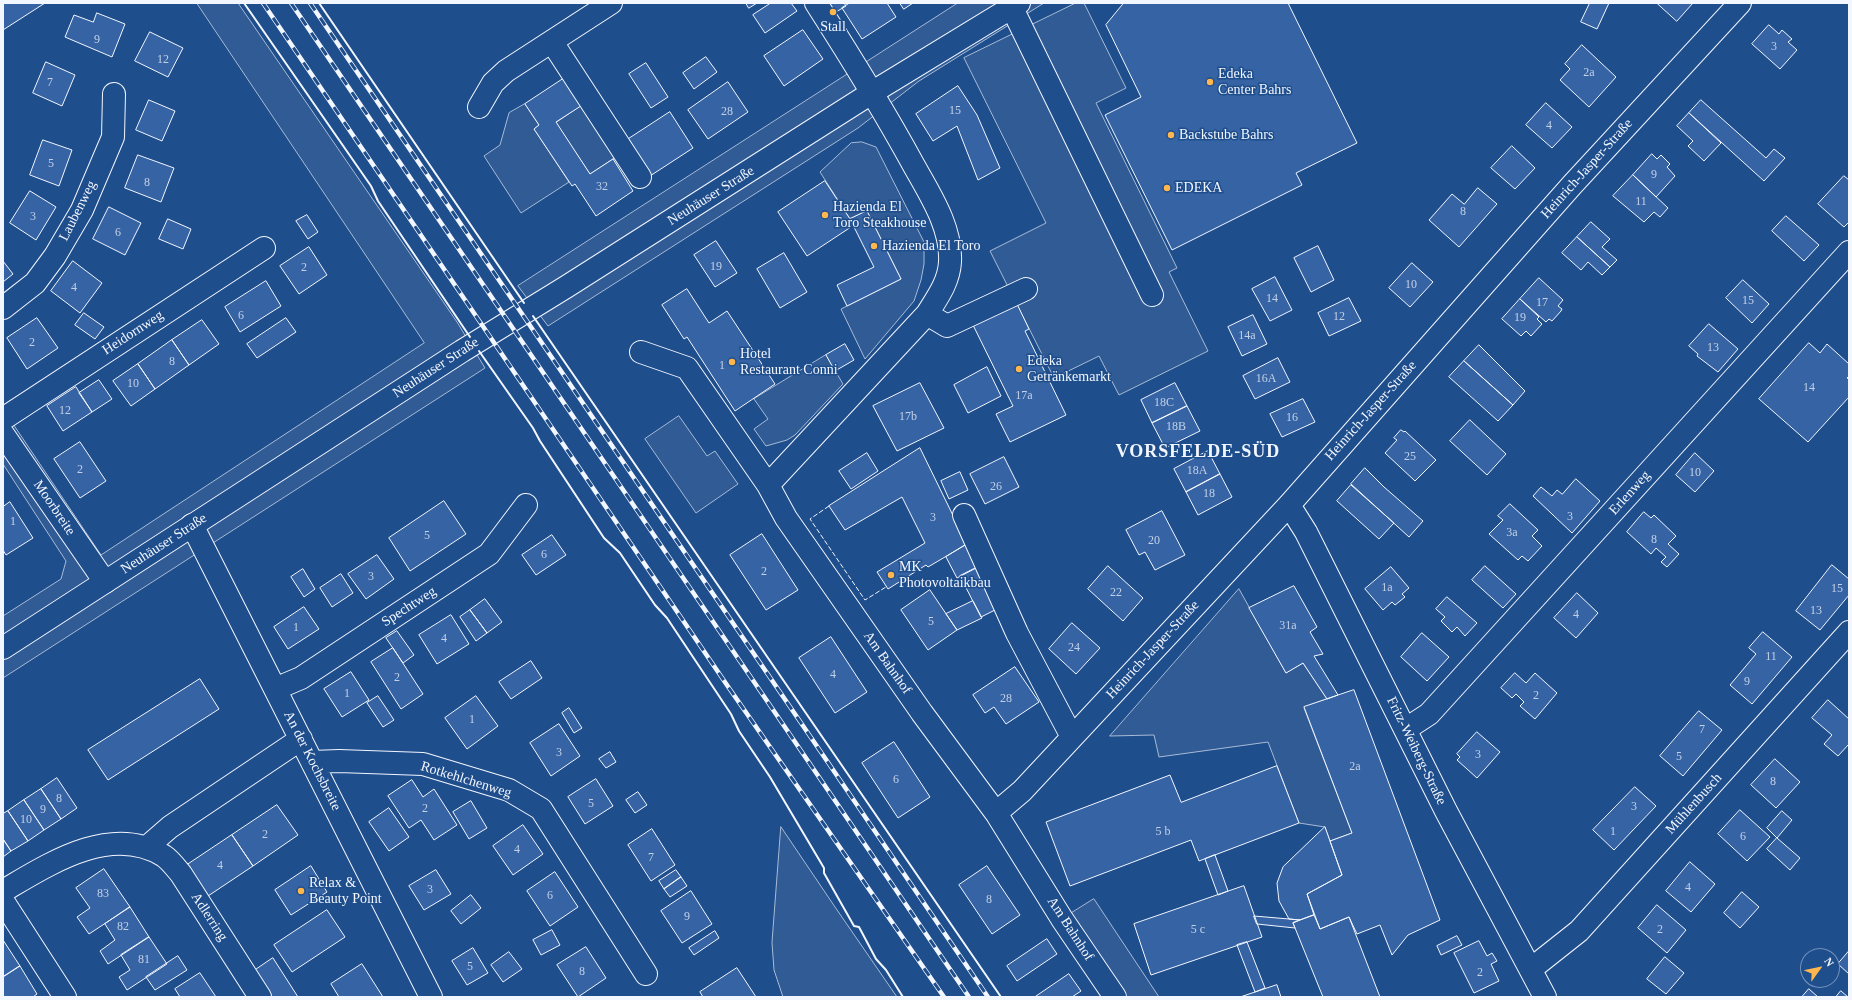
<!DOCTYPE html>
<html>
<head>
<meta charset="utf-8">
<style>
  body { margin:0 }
  #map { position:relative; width:1852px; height:1000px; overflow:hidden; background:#1f4e8c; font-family:Georgia,serif }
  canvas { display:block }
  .frame { position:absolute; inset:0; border:4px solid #f2f6ff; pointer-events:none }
  .north { position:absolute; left:1800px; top:948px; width:40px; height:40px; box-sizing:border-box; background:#1f4e8c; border:1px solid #7391ba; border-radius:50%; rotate:57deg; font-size:11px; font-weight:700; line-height:16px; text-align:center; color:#f2f6ff }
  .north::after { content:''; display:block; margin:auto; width:14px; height:18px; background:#ffb74d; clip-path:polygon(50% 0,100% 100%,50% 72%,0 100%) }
</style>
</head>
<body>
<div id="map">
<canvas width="1852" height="1000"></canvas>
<div class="frame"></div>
<div class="north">N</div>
</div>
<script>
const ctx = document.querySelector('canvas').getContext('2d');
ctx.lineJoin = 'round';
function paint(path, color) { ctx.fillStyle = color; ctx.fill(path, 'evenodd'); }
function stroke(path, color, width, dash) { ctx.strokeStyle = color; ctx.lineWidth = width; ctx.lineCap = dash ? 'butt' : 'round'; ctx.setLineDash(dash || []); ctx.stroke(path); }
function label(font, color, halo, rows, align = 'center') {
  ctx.font = font + ' Georgia,serif'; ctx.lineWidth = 3; ctx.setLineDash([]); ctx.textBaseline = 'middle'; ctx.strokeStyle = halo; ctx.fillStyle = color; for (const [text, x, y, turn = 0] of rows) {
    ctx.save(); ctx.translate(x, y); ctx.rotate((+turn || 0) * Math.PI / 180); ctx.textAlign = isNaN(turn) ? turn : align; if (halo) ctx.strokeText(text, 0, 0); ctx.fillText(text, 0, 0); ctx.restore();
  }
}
const built = new Path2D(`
  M197 3H238L457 322 485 368 3 678V616L61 579 66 561 3 464V409L101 555 424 343Z
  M958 3H1044L919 81 858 128 548 326 518 286Z
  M1076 3H1084L1126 88 1096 103 1177 268 1169 272 1208 351 1119 395 1099 356 1054 378 990 251 1046 223 964 58Z
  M594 97 628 149 590 174 556 123Z
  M525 104 539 125 534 129 569 182 521 213 484 156 500 145 509 113Z
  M862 142 876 147 924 242V264L921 280 914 301 865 359 841 309 901 279 867 211 850 219 820 172 851 143Z
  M826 355 843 384 795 435 787 440 766 446 754 429 768 419 754 399Z
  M679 416 707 456 715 451 738 484 696 513 645 439Z
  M1239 589 1286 673 1303 663 1327 699 1304 708 1352 833 1330 841 1325 827 1299 823 1268 742 1159 757 1154 735 1110 736Z
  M781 827 835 907 897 997H783L774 970 772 943Z
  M1094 899 1159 997H1115L1062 919Z`);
paint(built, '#305b95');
stroke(built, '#a8bbd7', 1);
const building = new Path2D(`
  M3 3H45L3 30Z
  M746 3H757L749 8Z
  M771 3H791L797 11 765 33 753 15Z
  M823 3H844L846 6 831 15Z
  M850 3H887L896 17 862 39 842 8Z
  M900 3H913L904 9Z
  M1124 3H1288L1357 143 1296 173 1302 185 1172 250 1105 115 1141 97 1106 25Z
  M1590 3H1609L1597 29 1581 22Z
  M1657 3H1693L1677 21Z
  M97 13 125 24 112 57 65 37 74 15 93 22Z
  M1769 25 1779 34 1782 30 1792 39 1788 42 1797 50 1780 69 1752 44Z
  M803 30 823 59 784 86 764 56Z
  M150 32 183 48 168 77 135 61Z
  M1582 45 1616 77 1589 107 1560 80 1570 69 1565 64Z
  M706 57 717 72 694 89 683 73Z
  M46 62 75 75 62 106 33 93Z
  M646 63 668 97 651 108 629 74Z
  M569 75 587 102 556 122 590 174 613 159 633 191 596 216 575 184 572 186 534 129 539 125 525 104Z
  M728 82 748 112 708 139 688 110Z
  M958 86 977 115 1000 168 978 180 957 126 933 141 916 114Z
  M149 100 175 111 162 141 136 130Z
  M1701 100 1766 158 1774 149 1785 158 1764 181 1689 113Z
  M1546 103 1572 127 1552 148 1526 125Z
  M670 112 693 148 650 176 627 140Z
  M1689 113 1721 143 1704 161 1688 146 1693 141 1677 126Z
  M43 140 72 150 59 186 30 175Z
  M1512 146 1535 168 1515 189 1491 168Z
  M1652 154 1657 159 1661 155 1670 164 1667 167 1675 176 1656 197 1633 175Z
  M138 155 174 168 161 202 125 188Z
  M1633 175 1668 208 1660 217 1654 212 1644 222 1613 196Z
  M1844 176 1849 180V222L1844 227 1818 204Z
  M825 181 854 225 807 256 778 212Z
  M1478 188 1497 204 1459 247 1429 220 1452 194 1464 204Z
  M30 191 56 207 36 240 10 223Z
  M109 207 141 223 125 255 93 239Z
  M867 211 901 279 847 306 837 285 874 267 850 219Z
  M307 215 318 232 308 239 296 221Z
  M1786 216 1819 245 1804 261 1772 231Z
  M168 219 191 229 183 249 159 239Z
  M1591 222 1610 239 1602 247 1617 260 1610 267 1577 237Z
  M1577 237 1610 267 1602 275 1588 262 1581 270 1562 253Z
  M716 241 737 273 715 287 694 255Z
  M1318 246 1334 280 1311 292 1294 258Z
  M309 247 327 275 299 294 280 266Z
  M784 253 807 292 780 308 757 269Z
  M3 261 13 274 3 282Z
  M73 261 102 283 80 313 51 291Z
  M1412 263 1433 282 1410 307 1389 288Z
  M1275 277 1292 310 1270 321 1252 289Z
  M1539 278 1563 300 1558 306 1562 309 1561 311 1552 321 1549 319 1546 322 1520 299Z
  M1743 280 1769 304 1752 323 1726 298Z
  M266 281 281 306 240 332 225 307Z
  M687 289 709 323 727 311 775 384 735 411 687 337 684 339 662 305Z
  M1349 298 1361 321 1329 336 1318 313Z
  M1520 299 1539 317 1537 319 1542 324 1531 336 1526 331 1521 336 1502 319Z
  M1017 304 1029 329 1025 331 1066 415 1010 442 996 414 1013 406 973 325Z
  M84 313 104 327 95 339 75 325Z
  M1253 315 1267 344 1242 356 1228 327Z
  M37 318 58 348 27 369 7 338Z
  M286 318 296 332 257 358 247 344Z
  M202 320 219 344 189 365 172 340Z
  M1709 324 1738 349 1718 372 1697 356 1698 354 1689 346Z
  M172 340 189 365 155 389 138 364Z
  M1809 343 1820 353 1827 344 1849 364V376L1847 378 1849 379V397L1808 442 1759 399Z
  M845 344 854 360 835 371 826 355Z
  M1479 345 1525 391 1513 405 1464 361Z
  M1278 358 1290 382 1255 399 1243 376Z
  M1464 361 1513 405 1498 421 1449 377Z
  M138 364 155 389 131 406 113 381Z
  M987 367 1001 396 968 413 954 385Z
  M99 380 112 399 92 412 79 393Z
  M920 383 944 428 897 451 873 406Z
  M1175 383 1187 406 1152 423 1141 400Z
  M76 387 92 412 63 431 47 406Z
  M1303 399 1315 422 1282 437 1270 414Z
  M1187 406 1200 431 1165 448 1152 423Z
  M1470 420 1506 454 1487 475 1450 441Z
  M1401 430 1404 432 1405 431 1436 460 1415 481 1385 453 1397 440 1394 438Z
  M80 442 106 481 80 498 54 459Z
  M920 448 967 544 928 567 926 565 888 589 877 572 925 543 902 497 845 530 829 506Z
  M1208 451 1220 474 1186 492 1174 469Z
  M867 453 878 471 851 489 839 471Z
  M1695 453 1714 471 1695 492 1676 475Z
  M1004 457 1019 487 985 504 970 474Z
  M1365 468 1384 487 1423 521 1409 537 1351 484Z
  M960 472 968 490 949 499 941 481Z
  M1220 474 1232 497 1198 515 1186 492Z
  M1576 479 1600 501 1572 533 1533 496 1541 487 1552 496 1557 490 1562 494Z
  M1351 485 1394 523 1379 539 1337 501Z
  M444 501 466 534 410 571 389 538Z
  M10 502 33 538 6 555 3 550V507Z
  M1510 504 1538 530 1532 536 1542 546 1528 561 1522 556 1518 560 1489 534 1503 520 1498 516Z
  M1162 511 1185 555 1155 570 1145 552 1139 555 1126 530Z
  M1644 512 1651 518 1654 515 1676 536 1668 544 1679 554 1667 567 1661 562 1666 557 1656 548 1651 554 1627 532Z
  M762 534 798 590 766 610 730 555Z
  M552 535 566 555 536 575 522 555Z
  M967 544 978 567 957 578 946 557Z
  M377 555 394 579 366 599 348 574Z
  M1832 565 1849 579V595L1820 630 1796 611Z
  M1108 566 1143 598 1123 621 1088 589Z
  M1485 566 1516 594 1503 608 1472 580Z
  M978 567 999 608 981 617 960 576Z
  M1391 567 1409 588 1402 594 1405 597 1395 605 1392 602 1383 610 1365 589Z
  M303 569 315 589 304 597 291 577Z
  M341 574 353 593 332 607 320 588Z
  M1294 586 1317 627 1310 632 1323 654 1314 656 1338 695 1327 699 1303 663 1286 673 1249 608Z
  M930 590 957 630 928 650 901 610Z
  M1577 593 1598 613 1576 638 1554 618Z
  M1447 597 1477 623 1465 636 1457 627 1452 632 1441 621 1445 617 1436 609Z
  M485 599 502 622 487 633 470 610Z
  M973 601 982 618 957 630 946 614Z
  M304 607 319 629 288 649 274 627Z
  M470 610 487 633 476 641 460 617Z
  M451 615 469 644 437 664 419 635Z
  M1072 623 1100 648 1076 674 1049 649Z
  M397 631 414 655 403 663 386 638Z
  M1763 632 1792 657 1752 704 1730 685 1756 654 1749 648Z
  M1422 633 1449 657 1427 681 1401 657Z
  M831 637 867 692 835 713 799 658Z
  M393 648 423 694 401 709 371 662Z
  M531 661 542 678 511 699 499 682Z
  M1015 667 1039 702 1006 724 994 707 985 713 973 695Z
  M351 672 369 700 342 717 324 689Z
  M1515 673 1526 683 1535 673 1557 693 1535 719 1520 706 1524 702 1516 694 1512 698 1501 688Z
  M200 679 219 709 108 780 88 750Z
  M1354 690 1440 920 1408 935 1392 955 1380 925 1357 934 1349 917 1320 929 1307 894 1342 875 1330 841 1352 833 1304 707Z
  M378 696 394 720 383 727 367 703Z
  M476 696 498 726 467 749 445 718Z
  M1828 700 1849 719V744L1838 756 1824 744 1832 735 1812 718Z
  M569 708 582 728 574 733 562 713Z
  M1699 711 1722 730 1683 776 1660 756Z
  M559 724 580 756 551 776 530 743Z
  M1477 732 1500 752 1477 778 1457 760 1460 757 1457 754Z
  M894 742 930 797 898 818 862 763Z
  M610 752 616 762 606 768 599 759Z
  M1775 759 1800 782 1776 808 1751 785Z
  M1277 766 1299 823 1199 861 1191 840 1070 886 1046 822 1170 775 1181 802Z
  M57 778 77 808 61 819 41 789Z
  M596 779 613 806 585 824 568 797Z
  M412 780 423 797 434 789 457 825 434 840 421 820 409 828 388 796Z
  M1635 787 1656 806 1614 850 1593 830Z
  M41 789 61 819 44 830 24 800Z
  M638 792 647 805 635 813 626 800Z
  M24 800 44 830 28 841 8 811Z
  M471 801 487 828 469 839 453 812Z
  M277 805 298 835 253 866 232 835Z
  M389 808 409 837 389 851 369 822Z
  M1740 810 1770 837 1747 861 1718 834Z
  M8 811 28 841 11 851 3 839V814Z
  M1782 811 1792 820 1777 838 1767 828Z
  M523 825 543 854 513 875 493 846Z
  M1325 827 1342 875 1307 894 1314 915 1300 920 1289 919 1279 901 1277 883 1283 867Z
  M652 829 675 865 651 881 628 845Z
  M232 835 253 866 208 896 187 865Z
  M1777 838 1800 858 1790 870 1767 849Z
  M3 839 11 851 3 857Z
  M1215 855 1228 891 1218 895 1205 859Z
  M1690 862 1715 884 1691 912 1666 891Z
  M311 866 327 892 291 915 275 890Z
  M987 866 1020 915 992 934 959 885Z
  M104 869 130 907 89 934 77 917 90 908 76 888Z
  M436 870 451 894 424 910 409 886Z
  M676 870 681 877 664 889 659 881Z
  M555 872 578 907 550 926 527 891Z
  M681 877 687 886 670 897 664 889Z
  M1244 886 1262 937 1151 975 1134 924Z
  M691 891 712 924 682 943 661 911Z
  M1742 892 1759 907 1740 928 1724 913Z
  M471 895 481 908 461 924 451 911Z
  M1657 905 1686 930 1667 953 1638 928Z
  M130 907 149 937 108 964 100 951 115 940 105 924Z
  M327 910 345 937 292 972 274 945Z
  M1314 915 1320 929 1349 917 1380 997H1323L1293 923Z
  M1254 916 1289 919 1300 920 1293 923 1295 928 1257 924Z
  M552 930 560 945 541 955 533 940Z
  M715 931 719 938 694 955 689 948Z
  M1457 936 1462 945 1441 955 1437 946Z
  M149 937 167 964 127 990 119 977 130 970 121 955Z
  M1047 939 1057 954 1017 981 1007 966Z
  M3 940 20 966 3 977Z
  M1479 941 1487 956 1492 953 1497 961 1491 964 1499 981 1474 993 1454 953Z
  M1247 942 1265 988 1255 992 1237 945Z
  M586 947 606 978 578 997 557 965Z
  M473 948 488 973 467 985 452 961Z
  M1849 951V974L1838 964Z
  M509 952 522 969 503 982 491 965Z
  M178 956 187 970 155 990 146 977Z
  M1665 957 1684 973 1666 994 1647 979Z
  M273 958 298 997H271L254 971Z
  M362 964 383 997H339L331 984Z
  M20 966 37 994 33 997H3V977Z
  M737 968 756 997H703L700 992Z
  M200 973 216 997H180L175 989Z
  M1069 974 1081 991 1072 997H1035Z
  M1277 985 1281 997H1240L1255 992Z
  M1809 989 1818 997H1802Z
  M1841 991 1848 997H1836Z`);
paint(building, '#3563a3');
stroke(building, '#f2f6ff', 1);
const minor = new Path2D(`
  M1012 8 1152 295
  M552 42 640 177
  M479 107 493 83 506 71 611 3
  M3 308 35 283 55 256 82 210 113 137 114 94
  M927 314 947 326 1026 289
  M641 352 687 368 768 485 786 518 922 713 996 813 1062 919 1115 997
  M3 419 264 248
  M3 434 105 582
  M768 485 927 314C937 298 949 282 950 262 952 227 929 193 913 164 883 109 850 56 816 3
  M1289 505 1306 532 1446 811 1545 997
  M964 515 1017 633 1072 737
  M192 525 431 997
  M275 689 301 678 489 554 526 505
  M1406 729 1429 714 1849 252
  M312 762 339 761 423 764 509 790 541 809 646 974
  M996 813 1022 791 1289 505 1572 185 1740 3
  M147 847 170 827 301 739
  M3 891C49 864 111 823 164 856 170 860 176 868 181 874L260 997
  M3 901 65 997
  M1531 969 1579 931 1849 632`);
const major = new Path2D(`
  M3 648 462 351 566 287 873 92 1019 3`);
stroke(minor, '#f2f6ff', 24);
stroke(major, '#f2f6ff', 24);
stroke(minor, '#1f4e8c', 22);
stroke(major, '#1f4e8c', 22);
const rail = new Path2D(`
  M263 3 729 688 944 997
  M291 3 969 997
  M310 3 988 997`);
stroke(rail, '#f2f6ff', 4.5);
stroke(rail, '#1f4e8c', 3, [9]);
stroke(new Path2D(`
  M829 506 810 519 865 600 886 587`), '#f2f6ff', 1, [5, 2]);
stroke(new Path2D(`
  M244 3 371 186 378 201 470 337
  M319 3 524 303
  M533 316 1001 997
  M479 351 533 428 540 441 604 538 620 553 655 605 667 618 731 714 739 731 770 777 824 868V873L854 926 859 927 876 959 886 970 903 997`), '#f2f6ff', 2);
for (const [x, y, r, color] of [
  [833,12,4,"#ffb74d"],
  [1210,82,4,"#ffb74d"],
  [1171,135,4,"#ffb74d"],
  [1167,188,4,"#ffb74d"],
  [825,215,4,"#ffb74d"],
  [874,246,4,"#ffb74d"],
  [732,362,4,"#ffb74d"],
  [1019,369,4,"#ffb74d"],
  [891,575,4,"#ffb74d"],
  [301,891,4,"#ffb74d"]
]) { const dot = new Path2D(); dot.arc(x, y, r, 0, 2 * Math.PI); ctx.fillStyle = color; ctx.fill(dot); stroke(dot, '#1f4e8c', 1.5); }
label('12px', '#c3d1e8', null, [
  ["9",97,40],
  ["3",1774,47],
  ["12",163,60],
  ["2a",1589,73],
  ["7",50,83],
  ["15",955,111],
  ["28",727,112],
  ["4",1549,126],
  ["5",51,164],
  ["9",1654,175],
  ["8",147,183],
  ["32",602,187],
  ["11",1641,202],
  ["8",1463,212],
  ["3",33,217],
  ["6",118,233],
  ["19",716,267],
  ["2",304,268],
  ["10",1411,285],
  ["4",74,288],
  ["14",1272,299],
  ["15",1748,301],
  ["17",1542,303],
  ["6",241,316],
  ["12",1339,317],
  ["19",1520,318],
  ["14a",1247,336],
  ["2",32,343],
  ["13",1713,348],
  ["8",172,362],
  ["1",722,366],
  ["16A",1266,379],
  ["10",133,384],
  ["14",1809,388],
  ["17a",1024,396],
  ["18C",1164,403],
  ["12",65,411],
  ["17b",908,417],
  ["16",1292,418],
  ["18B",1176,427],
  ["25",1410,457],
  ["2",80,470],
  ["18A",1197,471],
  ["10",1695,473],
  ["26",996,487],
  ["18",1209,494],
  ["3",1570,517],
  ["3",933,518],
  ["1",13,522],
  ["3a",1512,533],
  ["5",427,536],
  ["8",1654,540],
  ["20",1154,541],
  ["6",544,555],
  ["2",764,572],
  ["3",371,577],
  ["1a",1387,588],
  ["15",1837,589],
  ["22",1116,593],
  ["13",1816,611],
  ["4",1576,615],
  ["5",931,622],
  ["31a",1288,626],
  ["1",296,628],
  ["4",444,639],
  ["24",1074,648],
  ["11",1771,657],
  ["4",833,675],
  ["2",397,678],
  ["9",1747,682],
  ["1",347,694],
  ["2",1536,696],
  ["28",1006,699],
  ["1",472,720],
  ["7",1702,730],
  ["3",559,753],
  ["3",1478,755],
  ["5",1679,757],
  ["2a",1355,767],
  ["6",896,780],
  ["8",1773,782],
  ["8",59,799],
  ["5",591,804],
  ["3",1634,807],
  ["2",425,809],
  ["9",43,810],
  ["10",26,820],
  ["5 b",1163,832],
  ["1",1613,832],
  ["2",265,835],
  ["6",1743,837],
  ["4",517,850],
  ["7",651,858],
  ["4",220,866],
  ["4",1688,888],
  ["3",430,890],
  ["83",103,894],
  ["6",550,896],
  ["8",989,900],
  ["9",687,917],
  ["82",123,927],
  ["5 c",1198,930],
  ["2",1660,930],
  ["81",144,960],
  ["5",470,967],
  ["8",582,972],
  ["2",1480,973]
]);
label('14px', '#f2f6ff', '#1f4e8c', [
  ["Stall",833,27,"center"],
  ["Edeka",1218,74],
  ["Center Bahrs",1218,90],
  ["Backstube Bahrs",1179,135],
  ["EDEKA",1175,188],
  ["Hazienda El",833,207],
  ["Toro Steakhouse",833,223],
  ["Hazienda El Toro",882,246],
  ["Hotel",740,354],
  ["Restaurant Conni",740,370],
  ["Edeka",1027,361],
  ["Getränkemarkt",1027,377],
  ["MK",899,567],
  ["Photovoltaikbau",899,583],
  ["Relax &",309,883],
  ["Beauty Point",309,899]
], 'left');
label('14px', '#f2f6ff', '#1f4e8c', [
  ["Heinrich-Jasper-Straße",1587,169,-48],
  ["Neuhäuser Straße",711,196,-32],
  ["Laubenweg",78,211,-63],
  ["Heidornweg",133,333,-33],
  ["Neuhäuser Straße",436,368,-33],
  ["Heinrich-Jasper-Straße",1371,411,-48],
  ["Erlenweg",1630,493,-48],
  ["Moorbreite",54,508,56],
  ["Neuhäuser Straße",164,544,-33],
  ["Spechtweg",409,607,-33],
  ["Heinrich-Jasper-Straße",1153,650,-47],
  ["Am Bahnhof",887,663,55],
  ["Fritz-Weiberg-Straße",1416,751,64],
  ["An der Kochsbreite",312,761,63],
  ["Rotkehlchenweg",466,780,17],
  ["Mühlenbusch",1694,804,-48],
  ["Adlerring",209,917,57],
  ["Am Bahnhof",1070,929,57]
]);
ctx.letterSpacing = '1px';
label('bold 18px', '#f2f6ff', '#1f4e8c', [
  ["VORSFELDE-SÜD",1198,452]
]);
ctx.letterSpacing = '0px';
</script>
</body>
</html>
